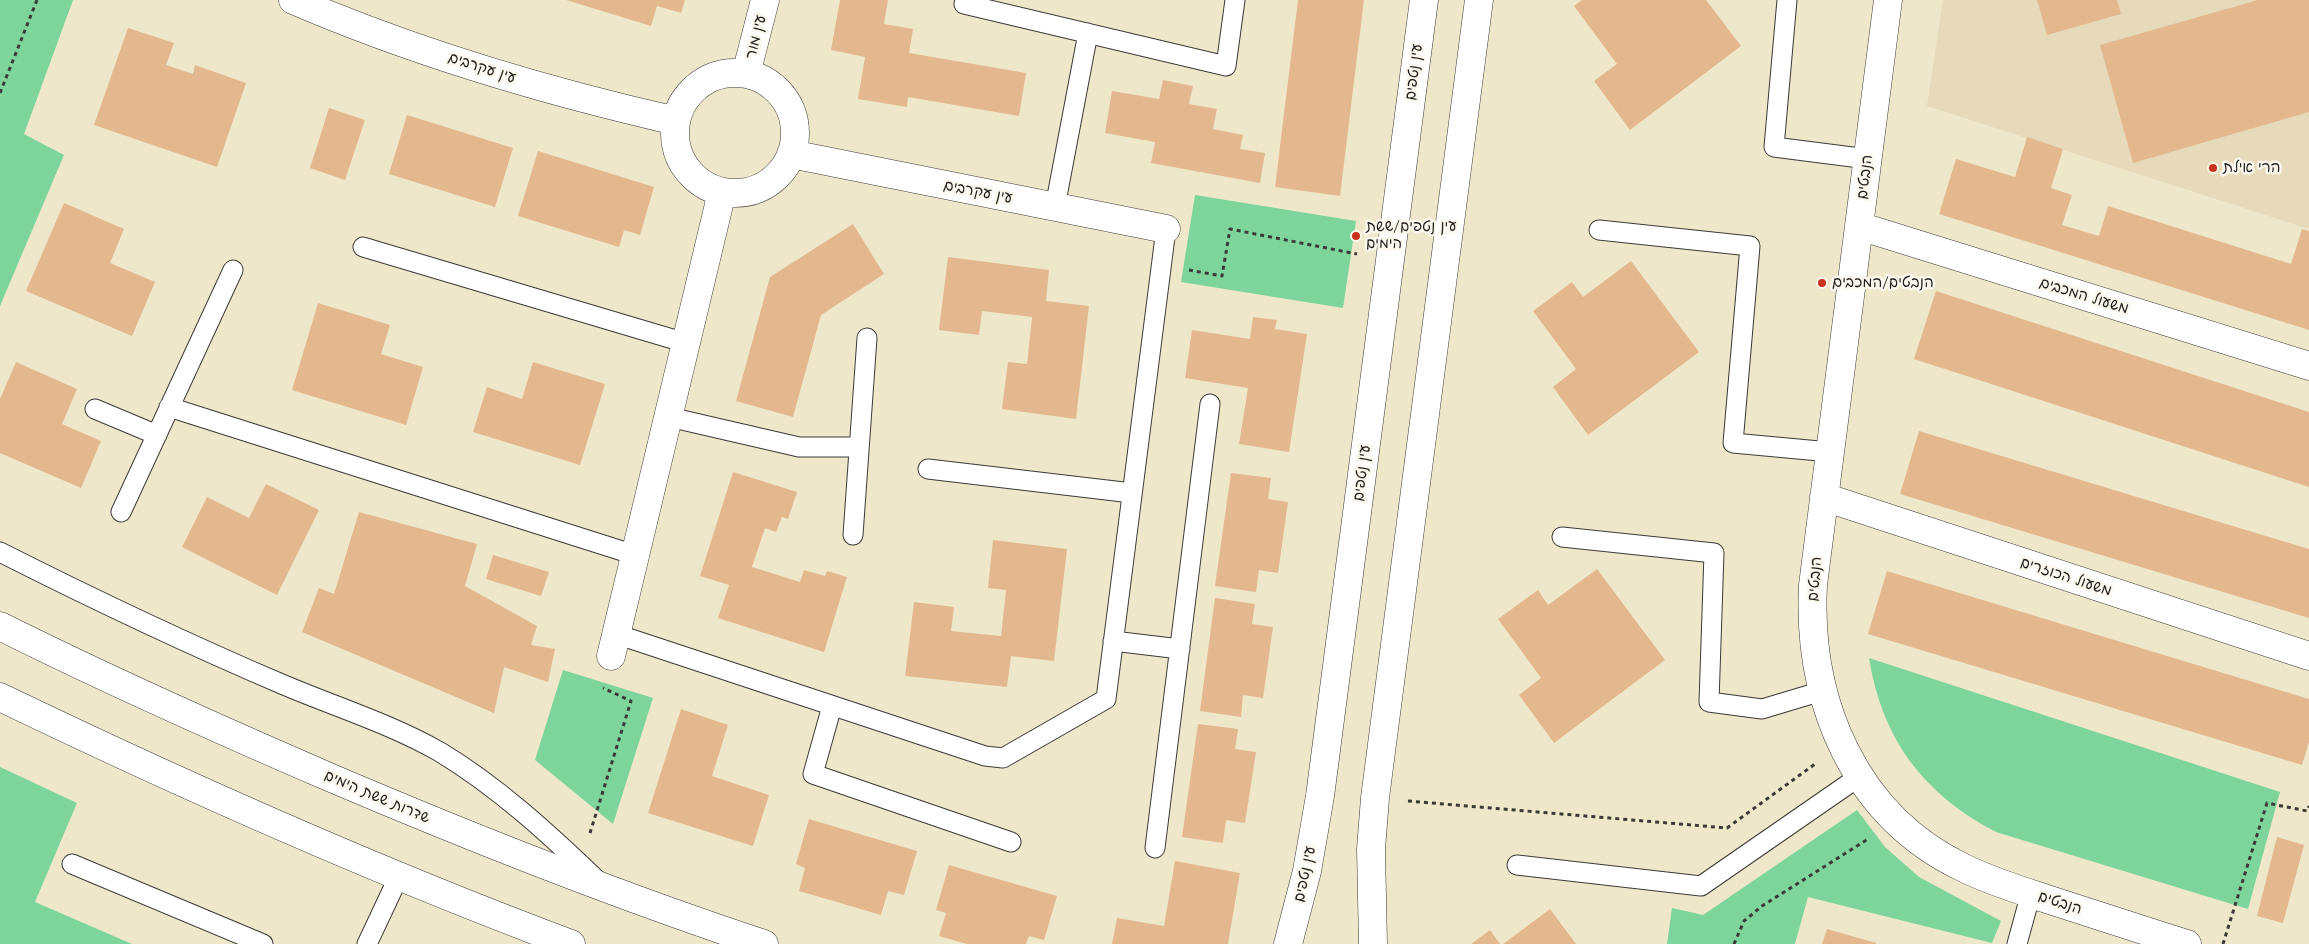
<!DOCTYPE html>
<html>
<head>
<meta charset="utf-8">
<style>
  body { margin:0 }
  canvas { display:block; background:#eee7ca }
</style>
</head>
<body>
<canvas width="2309" height="944"></canvas>
<script>
const ctx = document.querySelector('canvas').getContext('2d');
ctx.lineJoin = 'round';
function paint(path, color) { ctx.fillStyle = color; ctx.fill(path, 'evenodd'); }
function stroke(path, color, width, dash) { ctx.strokeStyle = color; ctx.lineWidth = width; ctx.lineCap = dash ? 'butt' : 'round'; ctx.setLineDash(dash || []); ctx.stroke(path); }
function label(font, color, halo, rows, align = 'center') {
  ctx.font = font + ' "Comic Neue","Playpen Sans Hebrew",sans-serif'; ctx.lineWidth = 5; ctx.setLineDash([]); ctx.textBaseline = 'middle'; ctx.strokeStyle = halo; ctx.fillStyle = color; for (const [text, x, y, turn = 0] of rows) {
    ctx.save(); ctx.translate(x, y); ctx.rotate((+turn || 0) * Math.PI / 180); ctx.textAlign = isNaN(turn) ? turn : align; if (halo) ctx.strokeText(text, 0, 0); ctx.fillText(text, 0, 0); ctx.restore();
  }
}
paint(new Path2D(`
  M1943 0H2309V229L1927 106Z`), '#e6daba');
paint(new Path2D(`
  M0 0H73L24 134 64 155 0 306Z
  M1195 195 1356 221 1343 308 1181 282Z
  M1869 658 2280 792 2248 909 1996 832C1923 794 1882 739 1869 658Z
  M563 670 653 698 613 824 535 760Z
  M0 767 77 803 35 902 132 944H0Z
  M1857 810 1885 847 1919 877 2001 921 1992 943 1808 897 1795 944H1667L1672 908 1703 915Z`), '#7dd59b');
paint(new Path2D(`
  M566 0H685L681 13 657 6 651 26Z
  M840 0H888L884 24 913 29 909 53 1026 73 1019 116 908 97 907 107 858 99 865 57 831 50Z
  M1298 0H1364L1340 196 1275 187Z
  M1582 0H1706L1741 46 1630 130 1594 81 1617 64 1574 6Z
  M2037 0H2117L2121 14 2047 35Z
  M2258 0H2309V112L2133 163 2100 45Z
  M128 28 174 43 166 65 193 74 195 65 246 83 217 167 94 125Z
  M1163 80 1193 86 1189 104 1217 109 1213 129 1243 135 1240 149 1265 153 1260 183 1151 163 1155 142 1105 133 1112 91 1159 99Z
  M329 108 365 120 345 180 310 168Z
  M407 115 513 148 495 207 389 174Z
  M2027 137 2063 149 2051 188 2072 195 2062 225 2099 236 2108 206 2291 264 2302 229 2309 231V330L1939 214 1956 159 2015 177Z
  M538 151 654 187 640 235 624 230 619 247 518 216Z
  M64 203 124 229 110 263 155 282 132 336 26 291Z
  M853 224 884 274 821 315 793 417 736 401 770 277Z
  M948 257 1049 270 1046 301 1089 306 1076 419 1002 409 1008 362 1027 364 1032 317 982 311 979 335 939 330Z
  M1631 261 1699 352 1588 435 1553 387 1576 369 1533 311 1572 282 1583 297Z
  M1936 291 2309 412V487L1914 359Z
  M318 303 390 325 381 354 423 367 406 425 292 390Z
  M1253 317 1277 320 1275 329 1307 334 1289 452 1239 444 1248 388 1185 378 1192 330 1250 339Z
  M16 362 77 389 62 424 101 441 81 488 0 453V399Z
  M533 362 605 384 580 465 473 432 487 387 522 399Z
  M1919 431 2309 549V618L1900 494Z
  M733 472 797 492 788 519 782 517 776 532 765 528 752 567 800 582 804 570 825 576 827 571 847 577 824 652 718 618 729 585 700 576Z
  M1231 473 1271 478 1268 499 1288 502 1278 573 1259 570 1256 592 1215 586Z
  M266 484 319 510 277 595 182 547 207 497 249 518Z
  M359 512 477 544 465 586 537 626 531 645 555 649 548 682 504 667 494 713 302 632 319 588 334 594Z
  M993 540 1067 549 1054 661 1011 656 1007 687 905 676 914 602 954 607 951 631 1001 636 1006 590 988 588Z
  M493 555 549 572 541 596 486 579Z
  M1597 569 1665 660 1554 743 1519 695 1541 678 1498 619 1538 590 1548 605Z
  M1887 571 2309 699V742L2302 765 1868 634Z
  M1215 598 1255 604 1252 624 1273 627 1263 698 1243 695 1241 717 1200 711Z
  M681 709 728 725 712 776 769 795 753 846 648 813Z
  M1198 724 1238 729 1235 749 1256 752 1245 823 1226 820 1223 843 1182 837Z
  M809 819 917 851 904 895 888 891 881 915 799 891 805 868 796 864Z
  M2277 837 2304 845 2283 923 2257 916Z
  M1175 861 1240 873 1228 944H1112L1117 918 1164 926Z
  M949 865 1057 896 1044 940 1029 936 1026 944H967L939 936 946 913 936 910Z
  M1550 909 1576 944H1503Z
  M1827 929 1876 943V944H1822Z
  M1490 930 1500 944H1471Z`), '#e4b88f');
const service = new Path2D(`
  M1787 0 1774 147 1868 159
  M964 4 1226 66 1235 0
  M1055 207 1088 33
  M1599 230 1750 246 1733 443 1830 452
  M363 247 686 343
  M169 407 635 555
  M95 409 157 435
  M669 417 799 447H859
  M928 469 1132 493
  M121 512 233 270
  M853 535 867 338
  M1562 537 1714 553 1709 702 1762 709 1822 691
  M0 552C93 599 188 644 284 685 336 707 391 724 440 752 498 787 549 834 598 881
  M616 634 985 756 1003 758 1106 699 1166 229
  M1113 641 1180 649
  M832 706 813 774 1011 842
  M1155 848 1210 404
  M72 864 263 944
  M1517 865 1701 886 1860 776
  M367 944 399 876
  M2017 944 2031 893`);
const minor = new Path2D(`
  M293 0C416 53 545 91 676 121
  M1888 0 1813 585C1807 701 1854 816 1964 868 1992 882 2023 891 2053 901 2097 915 2142 930 2187 944
  M675 133a60 60 0 1 1 120 0a60 60 0 1 1-120 0Z
  M746 74 765 0
  M791 154 1166 229
  M1859 226 2309 366
  M1824 497 2309 656
  M611 656 722 192`);
const tertiary = new Path2D(`
  M0 626C108 680 218 729 329 777 472 838 616 895 764 944
  M0 697C187 787 376 871 571 944
  M1288 944 1307 871 1320 796 1424 0
  M1373 944 1371 849 1375 798 1479 0`);
stroke(service, '#3c3a36', 21);
stroke(minor, '#3c3a36', 29);
stroke(tertiary, '#3c3a36', 29);
stroke(new Path2D(`
  M0 93 37 0
  M1189 270 1222 276 1230 229 1357 254
  M1408 801 1727 828 1815 764
  M590 833 631 701 603 688
  M1734 944 1744 921 1762 906 1868 839
  M2223 944 2267 803 2307 811 2309 806`), '#3c3a36', 3, [4, 4]);
stroke(service, '#fff', 19);
stroke(minor, '#fff', 28);
stroke(tertiary, '#fff', 28);
for (const [x, y, r, color] of [
  [2213,168,5,"#c8321e"],
  [1356,236,5,"#c8321e"],
  [1822,283,5,"#c8321e"]
]) { const dot = new Path2D(); dot.arc(x, y, r, 0, 2 * Math.PI); ctx.fillStyle = color; ctx.fill(dot); stroke(dot, '#fbf7ec', 2); }
label('15px', '#1c1c1c', '#fbf7ec', [
  ["עין מור",756,37,-76],
  ["עין עקרבים",482,68,18],
  ["עין נטפים",1414,72,-83],
  ["הנבטים",1865,177,-83],
  ["עין עקרבים",978,192,11],
  ["משעול המכבים",2084,296,17],
  ["עין נטפים",1362,473,-83],
  ["משעול הכוזרים",2066,577,18],
  ["הנבטים",1815,579,-85],
  ["שדרות ששת הימים",377,797,23],
  ["עין נטפים",1305,874,-78],
  ["הנבטים",2060,903,18]
]);
label('15px', '#1c1c1c', '#fbf7ec', [
  ["הרי אילת",2223,168],
  ["עין נטפים/ששת",1366,227],
  ["הימים",1366,244],
  ["הנבטים/המכבים",1832,283]
], 'left');
</script>
</body>
</html>
